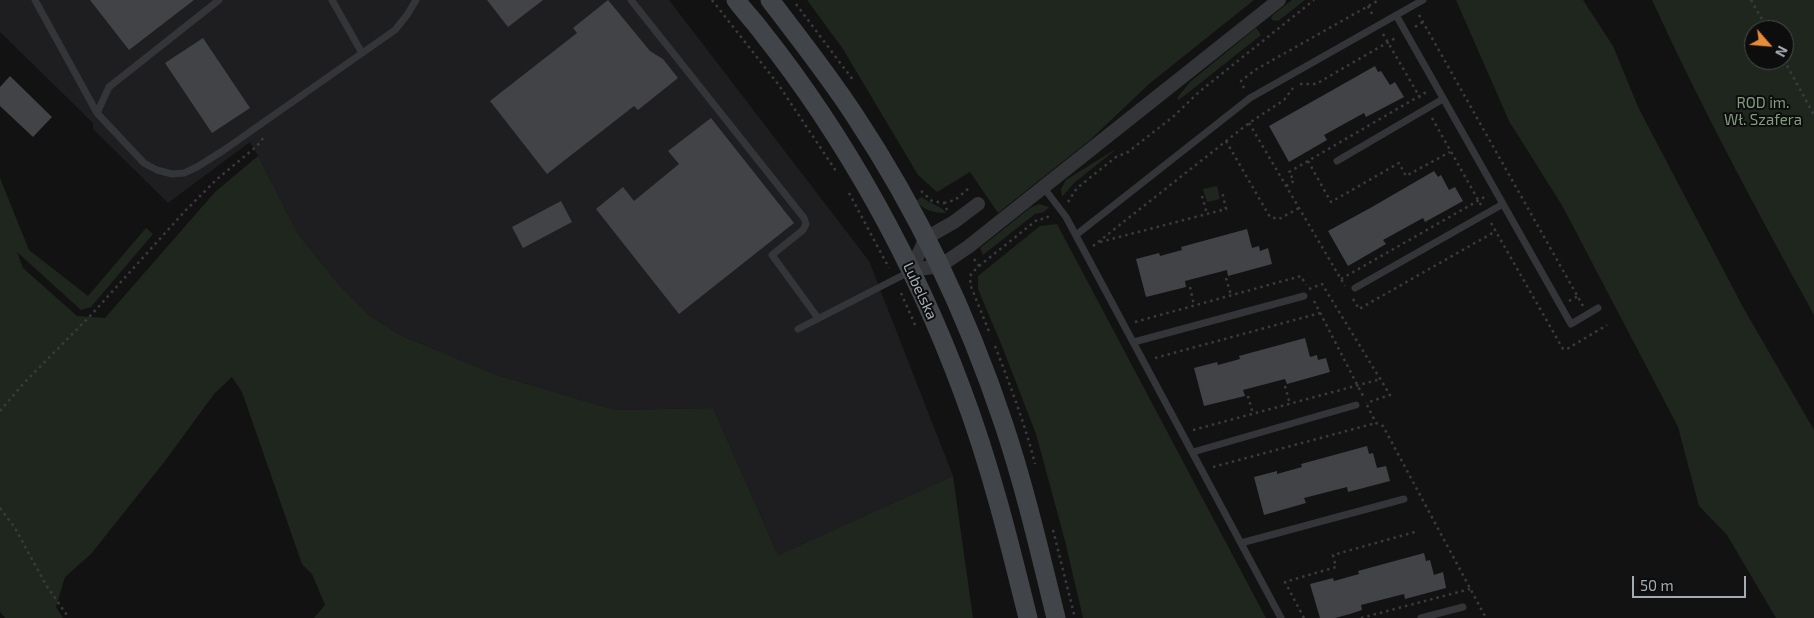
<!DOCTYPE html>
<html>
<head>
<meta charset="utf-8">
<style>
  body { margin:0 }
  #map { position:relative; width:1814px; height:618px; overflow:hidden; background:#121213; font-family:"Exo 2",sans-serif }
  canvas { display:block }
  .north { position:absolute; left:1744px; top:20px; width:50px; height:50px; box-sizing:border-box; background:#0d0d0e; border:1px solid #494d50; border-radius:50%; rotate:117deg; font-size:14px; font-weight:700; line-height:20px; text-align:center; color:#a4acb3 }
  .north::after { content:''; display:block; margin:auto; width:18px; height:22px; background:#e68b38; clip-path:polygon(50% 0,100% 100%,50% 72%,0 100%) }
  .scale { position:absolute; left:1632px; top:576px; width:114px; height:22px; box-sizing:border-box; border:2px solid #a4acb3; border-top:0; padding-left:6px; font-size:15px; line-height:18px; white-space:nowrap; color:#a4acb3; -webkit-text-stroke:4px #0d0d0e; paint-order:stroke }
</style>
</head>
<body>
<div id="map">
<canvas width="1814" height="618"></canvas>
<div class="north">N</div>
<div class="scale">50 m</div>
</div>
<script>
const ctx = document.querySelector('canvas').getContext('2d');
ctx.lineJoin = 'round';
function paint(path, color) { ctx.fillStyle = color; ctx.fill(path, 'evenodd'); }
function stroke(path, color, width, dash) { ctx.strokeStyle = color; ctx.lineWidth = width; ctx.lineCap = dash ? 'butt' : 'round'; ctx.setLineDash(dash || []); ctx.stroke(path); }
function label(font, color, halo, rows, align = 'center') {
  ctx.font = font + ' "Exo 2",sans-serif'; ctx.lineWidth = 4; ctx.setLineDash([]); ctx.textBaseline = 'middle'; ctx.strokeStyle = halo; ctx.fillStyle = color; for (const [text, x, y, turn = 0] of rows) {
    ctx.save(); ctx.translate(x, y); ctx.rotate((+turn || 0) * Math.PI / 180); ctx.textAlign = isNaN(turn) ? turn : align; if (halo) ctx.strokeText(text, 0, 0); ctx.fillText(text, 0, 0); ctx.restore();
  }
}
paint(new Path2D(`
  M0 0H669L869 261 953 476 778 555 713 408 615 410 497 375 400 335 370 316 339 285 298 234 258 156 250 142 168 203 93 129V123L0 32Z`), '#1e1e20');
paint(new Path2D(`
  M807 0H1254L1149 84 1090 140 998 213 970 172 937 192 918 175 843 49Z
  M1292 0H1305L1278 21 1272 20 1271 18 1273 15Z
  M1456 0H1583L1613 46 1639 109 1744 309 1814 430V618H1776L1727 535 1699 506 1678 427 1563 207 1509 121Z
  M1652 0H1814V315C1757 211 1701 107 1652 0ZM1754 30H1784V60H1754Z
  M1256 28 1261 35 1179 100 1177 98 1190 82Z
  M1114 150V151L1074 183 1062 197 1061 189 1066 180Z
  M258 156 298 234 339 285 370 316 400 335 497 375 615 410 713 408 778 555 953 476 973 618H314L325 605 312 574 302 564 242 392 232 377 214 394 165 461 91 554 65 577 56 607 63 618H5L0 612V178L29 250 88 296 146 228 153 234 91 307 81 310 17 252 23 268 77 316 105 318 215 192Z
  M1217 186 1220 199 1207 202 1203 189Z
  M922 197C929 204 941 205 946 213 933 213 924 210 916 201Z
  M1039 204 1049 207 1044 212 1035 214 983 255 980 248 1030 208Z
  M1057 224 1266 618H1083L1065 541 1036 434 1002 346 978 289V276L1040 226Z`), '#1f261e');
paint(new Path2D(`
  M90 0H194L129 50Z
  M487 0H543L508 27Z
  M608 0 650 51 663 59 678 78 638 110 634 106 547 174 490 101 577 33 573 28Z
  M203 38 250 108 212 133 165 63Z
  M1375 66 1378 72 1381 71 1390 85 1395 82 1404 97 1366 117 1364 113 1324 135 1327 140 1289 162 1269 126Z
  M10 76 52 117 33 137 0 106V87Z
  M711 118 794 223 679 314 596 209 623 187 634 201 679 164 668 151Z
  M1434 171 1438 177 1441 175 1449 190 1455 187 1463 201 1425 222 1423 218 1383 240 1386 244 1348 266 1328 231 1372 207Z
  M561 201 572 222 523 248 512 227Z
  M1247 229 1252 248 1259 246 1260 251 1268 248 1272 264 1228 276 1227 270 1185 281 1186 287 1146 297 1136 259 1159 253 1160 256 1182 250 1181 247Z
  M1305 338 1310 357 1317 355 1318 360 1326 358 1330 372 1287 384 1285 379 1243 390 1245 396 1204 406 1194 368 1217 362 1218 365 1240 359 1239 356Z
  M1367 446 1369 454 1373 453 1377 468 1386 466 1390 481 1348 492 1347 487 1304 498 1306 503 1264 515 1254 477 1277 471V474L1302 467 1301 464Z
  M1424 553 1426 561 1430 560 1434 575 1443 572 1446 588 1405 599 1404 594 1361 605 1362 610 1350 614 1335 618H1320L1310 584 1333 578 1334 581 1359 574 1358 571Z`), '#414346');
stroke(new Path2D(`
  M712 0 778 84 836 171
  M1751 0 1768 30
  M796 4 853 80
  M1368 6 1373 16
  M1419 15 1583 306
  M1415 27 1423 22
  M1383 34 1422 101
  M1784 60 1814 115
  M1300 84H1316L1397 37
  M1244 88 1241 81 1255 70 1379 0
  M1432 118 1481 205
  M1249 123 1345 286
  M1226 141 1270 217 1279 219 1299 208
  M1308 161 1331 202 1399 163 1406 176 1450 152
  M1286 186 1294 181 1289 172 1428 91
  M921 191 932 201 944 203 947 210
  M849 193 889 268
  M1202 196 1207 214
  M1068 202 1077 188 1116 157 1128 152 1174 116 1199 92 1314 0
  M944 203 955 200 969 188
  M1491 223 1563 349H1567L1607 325
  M1100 242 1226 209 1222 191
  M1093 246 1249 123 1284 100 1293 88
  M974 259 979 266 971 274 970 284 990 334
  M979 266 1038 219H1045L1052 214
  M1226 278 1231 295
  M1341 279 1488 195
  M1190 287 1194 305
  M1309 289 1322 284 1390 395 1366 403
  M901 293 916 327
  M1353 299 1359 309 1496 231
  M1314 301 1363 396
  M1569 301 1578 296
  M1135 322 1301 276 1306 285
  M995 346C1010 385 1025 424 1035 464
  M1155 358 1320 313
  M1285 386 1290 404
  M1248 396 1253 414
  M1367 405 1376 423 1383 426 1486 618
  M0 411 23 384 92 314 185 211 216 180 257 146 265 136
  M1193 430 1381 379
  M1213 467 1376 423
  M0 508 15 528 46 585 69 618
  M1053 530 1075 618
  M1304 618 1285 582 1336 567 1333 555 1415 532
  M1361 618 1470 589`), '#393c3f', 2.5, [2.5, 4]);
stroke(new Path2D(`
  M35 0 97 113 144 163 157 170 172 174 184 173 197 167 224 150 395 30 407 15 416 0
  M332 0 362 53
  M631 0 804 218 806 224 803 230 772 255 818 318
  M1396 15 1571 324 1598 308
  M97 113 109 87 219 0
  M1337 161 1443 99
  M1044 188 1066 217 1281 618
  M1076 235 1250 98 1423 0
  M1355 288 1503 204
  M798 329 911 271
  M1134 342 1304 296
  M1193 452 1356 405
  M1241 543 1404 499
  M1421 618 1463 607`), '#333538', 7);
stroke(new Path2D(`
  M911 270 940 266 968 247 1279 0
  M911 270 926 238 954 222 978 204`), '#333538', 14);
stroke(new Path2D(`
  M736 0C744 11 754 21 762 32 846 138 915 263 962 390 990 464 1009 541 1028 618
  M770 0C799 38 829 76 855 116 918 211 968 317 1004 425 1025 488 1040 553 1056 618`), '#414448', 19);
label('15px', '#809d7c', '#0d0d0e', [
  ["ROD im.",1763,103],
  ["Wł. Szafera",1763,120]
]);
label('15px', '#a4acb3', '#0d0d0e', [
  ["Lubelska",920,291,65]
]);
</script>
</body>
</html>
